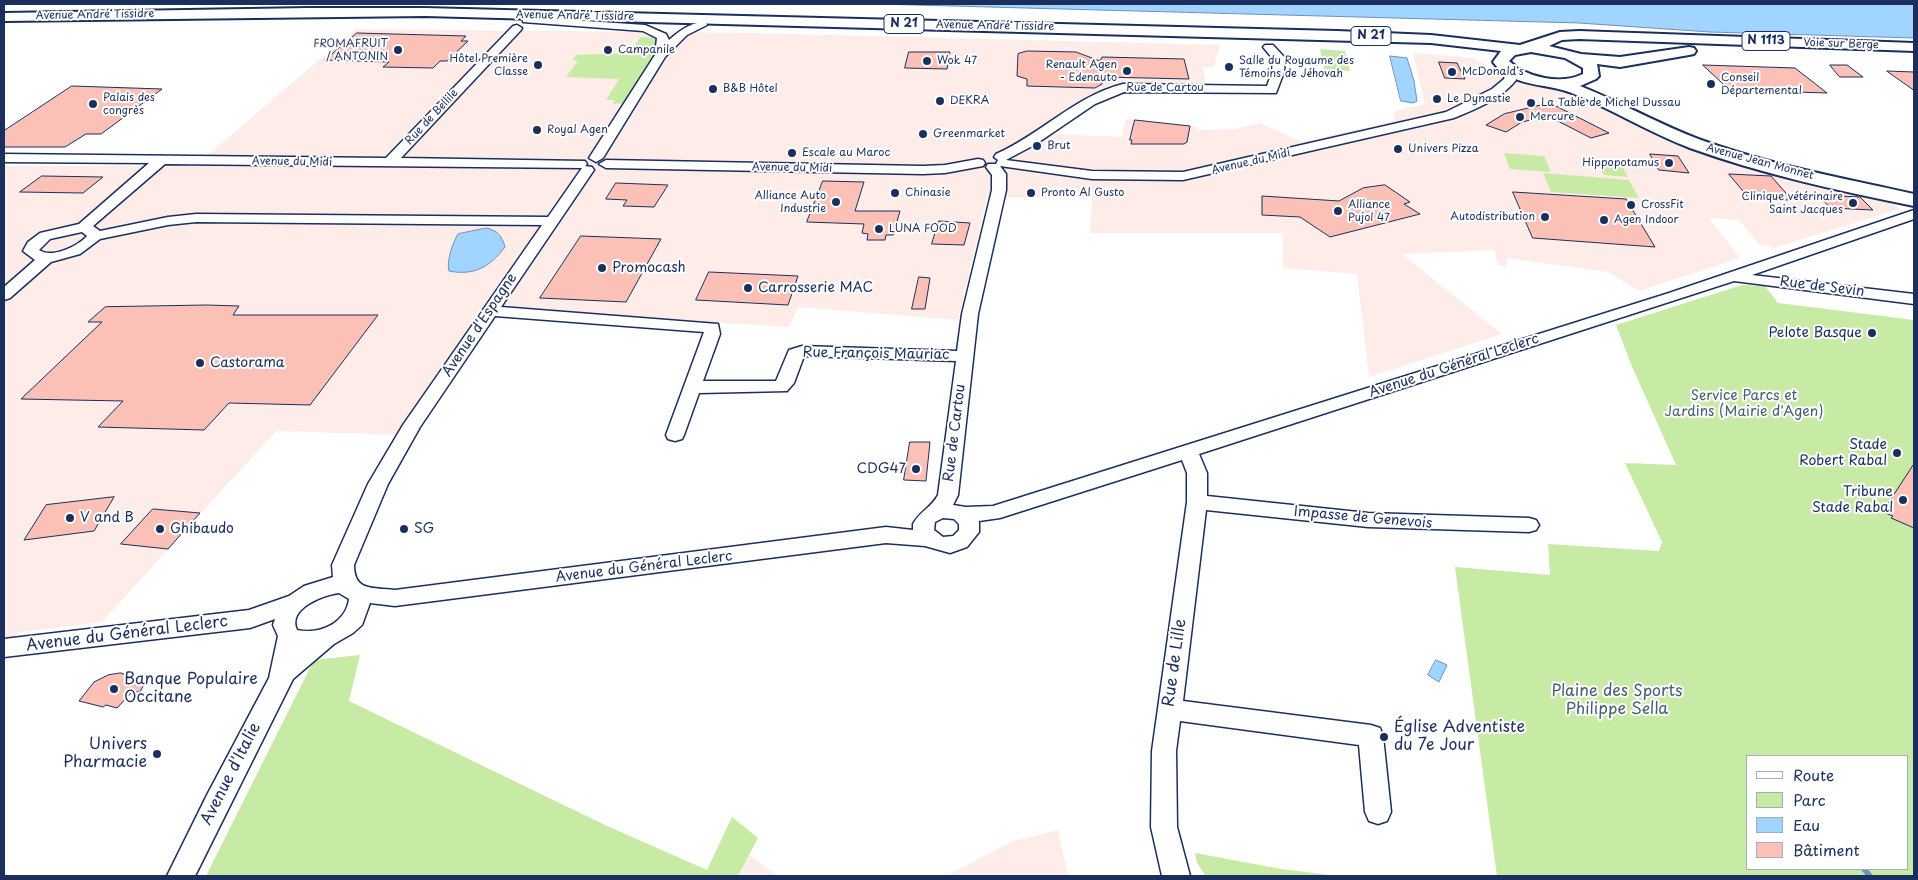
<!DOCTYPE html>
<html>
<head>
<meta charset="utf-8">
<style>
  body { margin:0 }
  #map { position:relative; width:1918px; height:880px; overflow:hidden; background:#fff; font-family:"Playpen Sans",sans-serif }
  canvas { display:block }
  .frame { position:absolute; inset:0; border:5px solid #1b2f5e; pointer-events:none }
  .legend { position:absolute; left:1746px; top:755px; width:162px; height:115px; box-sizing:border-box; background:#fff; border:1px solid #a4acbf; margin:0; padding:6px 9px; list-style:none; font-size:15px; color:#1b2f5e }
  .legend li { display:flex; align-items:center; gap:10px; height:25px }
  .legend b { width:25px; border:1px solid #a4acbf }
</style>
</head>
<body>
<div id="map">
<canvas width="1918" height="880"></canvas>
<div class="frame"></div>
<ul class="legend">
<li><b style="height:6px;background:#fff"></b>Route</li>
<li><b style="height:14px;background:#c7eaa4"></b>Parc</li>
<li><b style="height:14px;background:#a1d4ff"></b>Eau</li>
<li><b style="height:14px;background:#fcc1b6"></b>Bâtiment</li>
</ul>
</div>
<script>
const ctx = document.querySelector('canvas').getContext('2d');
ctx.lineJoin = 'round';
function paint(path, color) { ctx.fillStyle = color; ctx.fill(path, 'evenodd'); }
function stroke(path, color, width, dash) { ctx.strokeStyle = color; ctx.lineWidth = width; ctx.lineCap = dash ? 'butt' : 'round'; ctx.setLineDash(dash || []); ctx.stroke(path); }
function label(font, color, halo, rows, align = 'center') {
  ctx.font = font + ' "Playpen Sans",sans-serif'; ctx.lineWidth = 4; ctx.setLineDash([]); ctx.textBaseline = 'middle'; ctx.strokeStyle = halo; ctx.fillStyle = color; for (const [text, x, y, turn = 0] of rows) {
    ctx.save(); ctx.translate(x, y); ctx.rotate((+turn || 0) * Math.PI / 180); ctx.textAlign = isNaN(turn) ? turn : align; if (halo) ctx.strokeText(text, 0, 0); ctx.fillText(text, 0, 0); ctx.restore();
  }
}
paint(new Path2D(`
  M355 29 751 33 1220 45 1214 67H1203L1206 86 1125 84 1109 88 1095 95 1033 133 1122 137 1126 119 1198 127V130L1235 129 1260 123 1302 142 1394 121 1395 111 1425 104 1413 53 1474 58 1503 76 1575 96 1666 140 1702 154 1791 179 1889 201 1900 209 1773 248 1766 244 1761 246 1739 220 1709 218 1740 258 1639 291 1608 272 1507 258 1506 266 1498 265 1494 250 1402 254 1502 334 1369 377 1357 274 1283 268V233H1090L1092 197 987 198 958 320 798 307 789 327 674 320 486 304 397 435 276 431 102 622 21 632 4 647V166H195Z
  M1058 830 1068 876H946L1011 842Z
  M750 855 777 876H738Z`), '#feece9');
paint(new Path2D(`
  M641 37 655 38 660 42 657 52 626 103 612 104 615 100H606L619 79 566 77 578 61 573 60 576 55 636 53 639 48 634 46Z
  M1320 49 1345 51 1350 71 1324 69Z
  M1504 153 1544 156 1551 172 1510 169Z
  M1596 160 1620 162 1628 177 1604 175Z
  M1543 173 1629 180 1639 198 1551 192Z
  M1742 285 1765 286 1778 303 1914 320V876H1497L1455 567 1550 575 1548 544 1659 551 1662 542 1625 463 1676 465 1631 364 1616 325ZM1747 756H1907V869H1747Z
  M360 655 349 701 607 826 707 870 732 817 758 838 738 876H206L314 660Z
  M1195 853 1281 869 1338 876H1206L1197 863Z`), '#c7eaa4');
const water = new Path2D(`
  M878 4H1914V38L1710 32 1579 23Z
  M1390 56 1407 58 1414 81 1417 101 1413 103 1401 101Z
  M487 228C498 231 502 236 505 247 490 267 474 276 449 271 446 262 453 242 458 234Z
  M1436 660 1447 665 1439 682 1428 675Z`);
paint(water, '#a1d4ff');
stroke(water, '#6b92bf', 1);
stroke(new Path2D(`
  M1864 869 1870 876`), '#6b92bf', 5.5);
const building = new Path2D(`
  M357 33 466 36 461 41H468L447 61H440L433 68 383 67 389 62 325 60Z
  M1027 51 1076 52 1100 61 1102 57 1184 59 1189 79 1102 77V84L1095 88 1027 86V79L1017 76 1018 54Z
  M909 52H950L947 69 905 68Z
  M1439 62 1457 63 1465 79 1445 78Z
  M1703 65 1795 68 1827 93 1730 90Z
  M1830 65H1847L1863 77H1840Z
  M1887 71 1914 72V90Z
  M72 86 162 89 101 134H86L65 147H4V131Z
  M1550 103 1609 133 1591 138 1548 116 1522 122 1506 132 1486 125 1504 114Z
  M1135 120 1190 126 1187 142 1184 144H1131L1132 140H1130Z
  M1650 154 1678 156 1689 173 1659 170Z
  M1729 174 1771 176 1792 200 1750 199Z
  M42 176 103 177 83 193 20 192Z
  M823 181 864 182 855 211H900L893 235H886L885 240H867L868 234 862 233 864 224 807 222Z
  M616 183 668 185 654 207 623 206 627 200 606 199Z
  M1385 185 1410 202 1404 204 1420 214 1330 237 1300 217 1262 215V196L1339 201 1363 188Z
  M1513 192 1626 199 1655 247 1533 238Z
  M1818 195 1860 197 1873 210 1831 208Z
  M939 221 970 223 964 245 932 244Z
  M581 236 661 239 626 302 540 298Z
  M709 272 798 276 788 305 696 300Z
  M919 277 930 278 925 309H912Z
  M207 305 239 306 233 315H378L310 405 229 403 204 430 98 427 123 401 21 399 102 322H88L105 307Z
  M910 442H930L926 481 904 480Z
  M1914 464V528L1891 518 1893 516 1883 512Z
  M114 497 94 531 24 540 46 505Z
  M153 509 200 513 168 549 121 544Z
  M121 673 134 678 148 677 140 692H132L117 708 106 705 103 707 79 701 94 682 108 675Z`);
paint(building, '#fcc1b6');
stroke(building, '#1b2f5e', 1);
const minor = new Path2D(`
  M527 17 645 25 666 34 669 40C678 32 693 20 706 23L707 25 687 35 665 57 603 158 596 162 589 158 655 55 657 38 643 31 523 22V18Z
  M517 25 522 28 521 30 401 158 585 161 587 164 585 166 592 167 594 170 501 307 718 324 720 334 703 381H776L789 350 802 346 957 351 962 314 992 190V175L986 167 988 164H996L998 160 994 157 996 154C1040 135 1075 96 1123 84L1267 86 1272 72 1273 59 1263 47 1265 45H1273L1285 58 1284 72 1276 93 1124 92 1095 104 1036 144 1006 160 1092 171 1183 172 1446 112 1492 89 1504 79 1507 69H1515L1516 80C1501 99 1476 109 1454 118L1183 180 1092 179 1000 166 1006 174V190L978 314 958 495 953 505 966 507 993 506 1669 293 1914 210V219L1752 275 1914 294V304L1734 281 1199 454 1207 473V496L1368 513 1529 518 1536 520 1539 525 1536 530 1529 532 1368 527 1206 510 1183 701 1371 725 1380 728 1383 736 1391 812 1387 821 1378 824 1369 821 1365 812 1359 745 1180 721 1176 751 1177 827 1190 876H1162L1151 827 1152 751 1187 502V473L1182 460 1000 518 979 521V532L967 547 950 553 925 546 886 543 395 606 370 603 362 625 353 633 334 644 293 679 195 876H167L207 795 269 678 278 636 273 625 275 619 250 628 4 657V639L249 610 289 596 304 586 333 577 332 565 368 484 403 425 542 225 196 222 168 225 100 239 80 254 51 262 10 298 4 300V287L35 260 23 251 28 242 40 233 79 224 149 163 4 162V154L386 158 513 26ZM165 164 582 168 548 217 196 214 168 217 100 231 93 226ZM82 232 87 236C78 246 52 259 39 250L50 239ZM495 316 704 332 666 435 668 439 675 441 682 439 684 435 699 393 787 391 794 383 804 356 956 361 938 495C931 508 920 511 913 524V530L886 527 395 590C373 587 354 592 354 565L388 484 420 427ZM943 518 954 519 959 524V530L953 536 943 537 934 530 935 522ZM339 593 349 599C346 623 320 635 297 630 287 608 324 595 339 593Z
  M978 159 983 160 985 163 983 166 945 173 923 174 606 168 599 164 606 160 923 166 945 165Z`);
const major = new Path2D(`
  M308 8H425L1337 31 1431 35 1520 45 1560 32 1579 31 1914 43V51L1579 39 1562 40 1549 46 1581 54 1620 57 1689 47 1694 48 1696 51 1694 54 1689 55 1620 67 1597 64 1599 76 1596 79 1580 86C1621 102 1660 125 1701 140 1770 165 1843 178 1914 194V206C1839 191 1762 174 1690 148 1648 132 1610 108 1569 92 1544 83 1511 87 1493 62L1501 51 1431 43 425 16 4 21V13ZM1531 52 1565 58 1583 68V74C1561 85 1527 78 1509 61L1515 55Z`);
stroke(minor, '#1b2f5e', 3);
stroke(major, '#1b2f5e', 4);
paint(minor, '#fff');
paint(major, '#fff');
for (const [x, y, r, color] of [
  [398,50,5,"#1b2f5e"],
  [608,50,5,"#1b2f5e"],
  [927,61,5,"#1b2f5e"],
  [538,65,5,"#1b2f5e"],
  [1229,67,5,"#1b2f5e"],
  [1127,71,5,"#1b2f5e"],
  [1452,72,5,"#1b2f5e"],
  [1711,84,5,"#1b2f5e"],
  [713,89,5,"#1b2f5e"],
  [1437,99,5,"#1b2f5e"],
  [940,101,5,"#1b2f5e"],
  [1531,103,5,"#1b2f5e"],
  [93,104,5,"#1b2f5e"],
  [1520,117,5,"#1b2f5e"],
  [537,130,5,"#1b2f5e"],
  [923,134,5,"#1b2f5e"],
  [1037,146,5,"#1b2f5e"],
  [1398,149,5,"#1b2f5e"],
  [792,153,5,"#1b2f5e"],
  [1669,163,5,"#1b2f5e"],
  [895,193,5,"#1b2f5e"],
  [1031,193,5,"#1b2f5e"],
  [836,202,5,"#1b2f5e"],
  [1853,203,5,"#1b2f5e"],
  [1631,205,5,"#1b2f5e"],
  [1338,211,5,"#1b2f5e"],
  [1545,217,5,"#1b2f5e"],
  [1604,220,5,"#1b2f5e"],
  [879,229,5,"#1b2f5e"],
  [602,268,5,"#1b2f5e"],
  [748,288,5,"#1b2f5e"],
  [1872,333,5,"#1b2f5e"],
  [200,363,5,"#1b2f5e"],
  [1897,453,5,"#1b2f5e"],
  [916,469,5,"#1b2f5e"],
  [1903,500,5,"#1b2f5e"],
  [70,518,5,"#1b2f5e"],
  [160,529,5,"#1b2f5e"],
  [404,529,5,"#1b2f5e"],
  [114,689,5,"#1b2f5e"],
  [1384,737,5,"#1b2f5e"],
  [157,754,5,"#1b2f5e"]
]) { const dot = new Path2D(); dot.arc(x, y, r, 0, 2 * Math.PI); ctx.fillStyle = color; ctx.fill(dot); stroke(dot, '#fff', 2); }
label('11px', '#1b2f5e', '#fff', [
  ["Avenue André Tissidre",95,15,-1],
  ["Avenue André Tissidre",575,16,1],
  ["Avenue André Tissidre",995,26,1],
  ["Voie sur Berge",1841,44,2],
  ["Rue de Cartou",1165,88],
  ["Rue de Bellile",432,117,-47],
  ["Avenue du Midi",292,162,1],
  ["Avenue du Midi",1251,162,-13],
  ["Avenue Jean Monnet",1760,162,15],
  ["Avenue du Midi",792,168,1]
]);
label('11px', '#1b2f5e', '#fff', [
  ["FROMAFRUIT",388,44,"right"],
  ["/ ANTONIN",388,57,"right"],
  ["Campanile",618,50],
  ["Hôtel Première",528,59,"right"],
  ["Classe",528,72,"right"],
  ["Wok 47",937,61],
  ["Salle du Royaume des",1239,61],
  ["Témoins de Jéhovah",1239,74],
  ["Renault Agen",1117,65,"right"],
  ["- Edenauto",1117,78,"right"],
  ["McDonald's",1462,72],
  ["Conseil",1721,78],
  ["Départemental",1721,91],
  ["B&B Hôtel",723,89],
  ["Palais des",103,98],
  ["congrès",103,111],
  ["Le Dynastie",1447,99],
  ["DEKRA",950,101],
  ["La Table de Michel Dussau",1541,103],
  ["Mercure",1530,117],
  ["Royal Agen",547,130],
  ["Greenmarket",933,134],
  ["Brut",1047,146],
  ["Univers Pizza",1408,149],
  ["Escale au Maroc",802,153],
  ["Hippopotamus",1659,163,"right"],
  ["Chinasie",905,193],
  ["Pronto Al Gusto",1041,193],
  ["Alliance Auto",826,196,"right"],
  ["Industrie",826,209,"right"],
  ["Clinique vétérinaire",1843,197,"right"],
  ["Saint Jacques",1843,210,"right"],
  ["Alliance",1348,205],
  ["Pujol 47",1348,218],
  ["CrossFit",1641,205],
  ["Autodistribution",1535,217,"right"],
  ["Agen Indoor",1614,220],
  ["LUNA FOOD",889,229]
], 'left');
for (const [x, y, w] of [
  [904,24,40],
  [1371,36,40],
  [1766,41,48]
]) { const box = new Path2D(); box.roundRect(x - w / 2, y - 9.5, w, 19, 4); ctx.fillStyle = '#fff'; ctx.fill(box); stroke(box, '#1b2f5e', 1); }
label('bold 12px', '#1b2f5e', null, [
  ["N 21",904,24],
  ["N 21",1371,36],
  ["N 1113",1766,41]
]);
label('14px', '#1b2f5e', '#fff', [
  ["Promocash",612,268],
  ["Carrosserie MAC",758,288],
  ["Pelote Basque",1862,333,"right"],
  ["Castorama",210,363],
  ["Stade",1887,445,"right"],
  ["Robert Rabal",1887,461,"right"],
  ["CDG47",906,469,"right"],
  ["Tribune",1893,492,"right"],
  ["Stade Rabal",1893,508,"right"],
  ["V and B",80,518],
  ["Ghibaudo",170,529],
  ["SG",414,529]
], 'left');
label('14px', '#1b2f5e', '#fff', [
  ["Rue de Sevin",1822,287,7],
  ["Avenue d'Espagne",480,325,-56],
  ["Rue François Mauriac",876,354,1],
  ["Avenue du Général Leclerc",1454,366,-18],
  ["Rue de Cartou",955,433,-83],
  ["Impasse de Genevois",1363,518,5],
  ["Avenue du Général Leclerc",644,567,-7]
]);
label('14px', '#465e70', '#fff', [
  ["Service Parcs et",1744,396],
  ["Jardins (Mairie d'Agen)",1744,412]
]);
label('16px', '#1b2f5e', '#fff', [
  ["Avenue du Général Leclerc",127,634,-7],
  ["Rue de Lille",1175,663,-82],
  ["Avenue d'Italie",231,774,-63]
]);
label('16px', '#1b2f5e', '#fff', [
  ["Banque Populaire",124,680],
  ["Occitane",124,698],
  ["Église Adventiste",1394,728],
  ["du 7e Jour",1394,746],
  ["Univers",147,745,"right"],
  ["Pharmacie",147,763,"right"]
], 'left');
label('16px', '#465e70', '#fff', [
  ["Plaine des Sports",1617,692],
  ["Philippe Sella",1617,710]
]);
</script>
</body>
</html>
